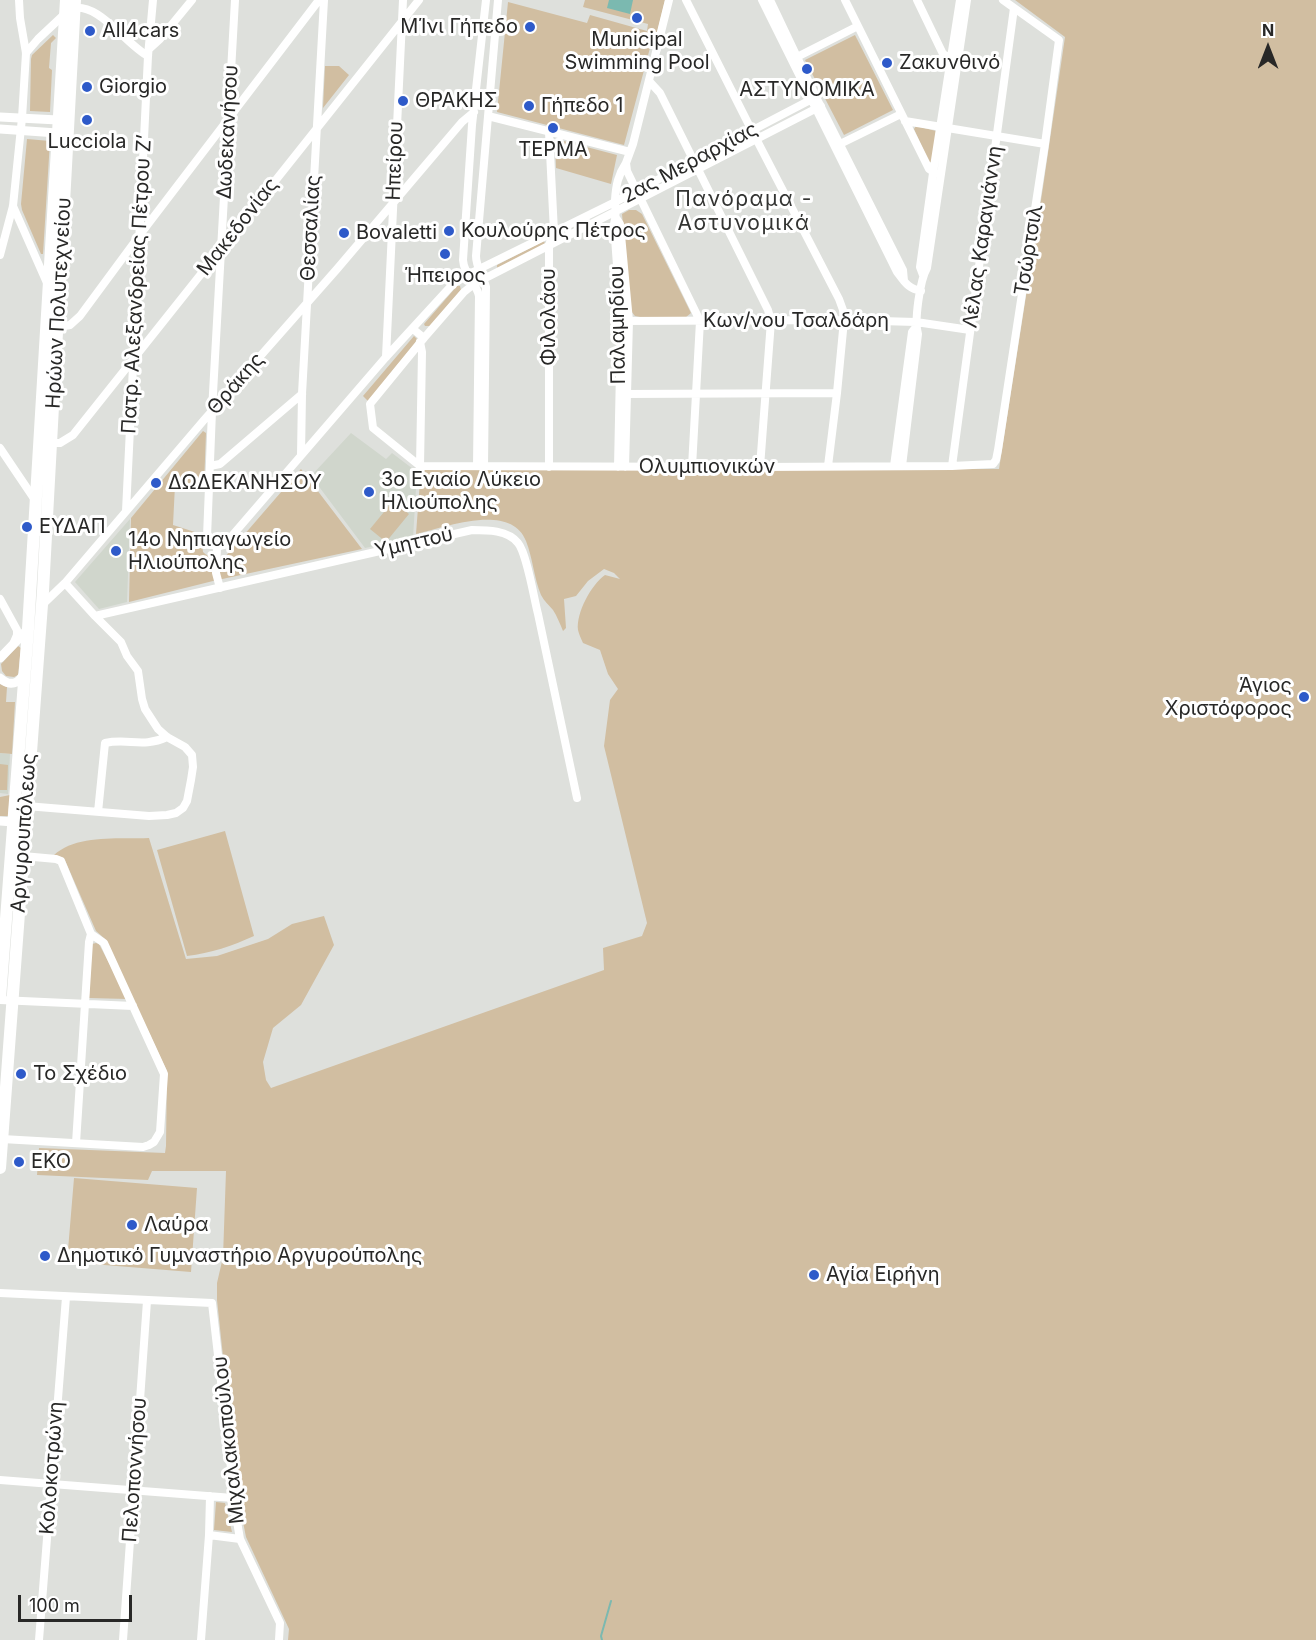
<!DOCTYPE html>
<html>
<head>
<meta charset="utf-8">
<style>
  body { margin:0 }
  #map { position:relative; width:1316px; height:1640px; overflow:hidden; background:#dee0dc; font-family:Inter,sans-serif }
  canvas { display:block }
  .north { position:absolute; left:1238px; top:18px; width:60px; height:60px; -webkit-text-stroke:4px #fff; paint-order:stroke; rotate:0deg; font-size:16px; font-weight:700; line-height:24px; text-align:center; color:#282827 }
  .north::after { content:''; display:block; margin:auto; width:21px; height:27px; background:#282827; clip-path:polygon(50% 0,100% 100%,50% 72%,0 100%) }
  .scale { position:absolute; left:18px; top:1595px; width:114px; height:27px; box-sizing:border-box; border:3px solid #282827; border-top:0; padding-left:8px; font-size:18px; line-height:21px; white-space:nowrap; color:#282827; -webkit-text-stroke:4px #fff; paint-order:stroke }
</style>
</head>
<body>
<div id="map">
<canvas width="1316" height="1640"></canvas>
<div class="north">N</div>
<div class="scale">100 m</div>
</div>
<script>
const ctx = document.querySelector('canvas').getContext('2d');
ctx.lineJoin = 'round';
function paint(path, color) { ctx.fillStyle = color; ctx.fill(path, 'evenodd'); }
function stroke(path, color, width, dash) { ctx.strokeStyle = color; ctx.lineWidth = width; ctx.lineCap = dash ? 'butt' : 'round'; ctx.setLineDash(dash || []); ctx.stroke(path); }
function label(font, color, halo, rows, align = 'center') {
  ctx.font = font + ' Inter,sans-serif'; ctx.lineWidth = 6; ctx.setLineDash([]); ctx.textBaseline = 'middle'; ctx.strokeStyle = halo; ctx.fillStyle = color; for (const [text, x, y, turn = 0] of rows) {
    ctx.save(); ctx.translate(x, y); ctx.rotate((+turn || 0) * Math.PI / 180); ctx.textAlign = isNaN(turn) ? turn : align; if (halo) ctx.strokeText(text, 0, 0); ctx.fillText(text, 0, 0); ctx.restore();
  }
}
paint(new Path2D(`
  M351 433 386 459 392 453 417 472 413 538 365 548 311 476Z
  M130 519 127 602 99 609 75 582Z
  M0 753 10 754 8 794 0 793Z`), '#d0d6cc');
paint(new Path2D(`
  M585 0H665L657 33H654L624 145 497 112 508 2 587 23 590 15 647 31 648 24 583 7Z
  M1015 0H1316V1640H288L289 1629 246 1537 238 1497 217 1300V1283L223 1257 226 1171H152L148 1180 37 1175 39 1148 165 1153 166 1146 167 1071 105 939 96 931 64 858 54 855C76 834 121 839 149 838L186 959 217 956 268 939 292 924 324 916 334 945 301 1005 273 1028 263 1062 266 1080 271 1088 604 970 603 948 642 936 647 923 604 746 610 700 618 689 608 674 600 650 583 643C581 639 579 634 578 630 576 613 591 585 605 575L620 579 614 573 604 569 588 581 576 596 564 599 566 628 563 631C560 624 557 616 553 610 549 605 544 601 541 595 534 578 533 559 526 541 511 502 445 527 416 534L421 468 999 469 1043 187 1065 37Z
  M53 35 56 38 51 43 49 68 52 70 50 112 30 111 31 59 32 55Z
  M855 35 893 110 844 135 805 60Z
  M325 66H339L349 75 323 108Z
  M916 126 936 131 933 162H929L914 129Z
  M27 139 50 141 43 254H41L22 210 21 204Z
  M556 139 617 155 611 184 556 168 555 140Z
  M629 210H636L642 214 691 313 685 318H645L635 316 631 311 622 214Z
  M544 241 545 244 498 268 497 267V265Z
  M457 286H460L461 290 430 326H425L424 324Z
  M414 336 417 339 415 343 368 401 363 396Z
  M203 431 206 433 204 485H175L173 525 201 534 203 552C209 558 215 558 224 558L301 469 362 549 213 581 129 602 131 518Z
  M393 501 409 514 386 542 370 529Z
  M18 646 21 648 18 675 14 677 6 676 2 671 1 664Z
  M0 684 7 687 6 702H15L12 754 0 753Z
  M0 764 8 765 7 790H0Z
  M10 795 8 816H0V797Z
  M225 831 254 936C232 946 211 953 187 956L157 850Z
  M96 943 99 944 128 999 89 998 92 944Z
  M74 1178 197 1188 191 1272 67 1262Z
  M216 1502 225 1503 232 1532 214 1530Z`), '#d1bea1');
paint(new Path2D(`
  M609 0H633L630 14 607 8Z`), '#7bb9b0');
stroke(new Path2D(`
  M602 1640 601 1636 611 1601`), '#7bb9b0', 2);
stroke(new Path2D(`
  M669 0 633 144 626 163 627 171 700 321 692 467
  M686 0 749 125 839 299 843 310 844 320 837 393 828 466
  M762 0 897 272C905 282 907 288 921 291
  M770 0 816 97 903 270 904 281
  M845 0 929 169 935 173
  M917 0 943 54 954 60
  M149 49 160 39 192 0
  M26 53 38 39 70 9C98 0 125 44 148 56
  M797 57 858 26
  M649 81 660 93 768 310 771 321 760 467
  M488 116 630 152
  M905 121 1045 144
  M838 145 901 114
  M13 206 47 283
  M616 218 620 224 629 321 625 467
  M0 255 13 206 22 118 26 53 20 18 19 0
  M923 275 920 267 933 173 960 0
  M621 321 844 320 916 322 970 330
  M58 327 70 325 80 316 139 236 319 0
  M413 329 424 338 464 292 474 284 821 106
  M424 338 370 404 373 428 420 466 760 467 952 466 993 464 996 460 998 450 1045 144 1059 40 1003 0
  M386 357 403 0
  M624 394 837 393
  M51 443H60L73 435 419 0
  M0 448 35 500
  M301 455 302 394 324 0
  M210 466 220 464 302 394
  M420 466 422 352 420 342
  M477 466 479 296C476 282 464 275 463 260L472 125 486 0
  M484 466 486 287C483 275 476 268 476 256L498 0
  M894 466 912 332 916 327
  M902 466 918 334C914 321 920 280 927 268L967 0
  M952 466 1014 8
  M549 467V245L554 232 549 132
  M618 467 621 321 614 224C617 216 615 208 615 200 616 185 618 175 626 163
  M126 511 148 56 153 0
  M217 547 224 545 386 357 453 284 467 275 615 202 816 97
  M217 547 210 543 207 537 212 411 235 0
  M217 547 216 573 220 588
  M65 583 95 616 472 530C487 530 508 530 518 543 527 554 534 599 538 614 551 675 564 737 577 798
  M0 599 17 630V635L14 642
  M42 605 65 583 204 420 337 269 462 122 474 112
  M26 806 149 816 167 815 176 813 183 808 187 801 191 780 193 767 192 755 185 747 167 737 158 729 145 709 142 699 138 671 127 656 121 642 95 616
  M98 812 105 743C128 738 143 748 167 737
  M0 1000 133 1006
  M2 1139 143 1147 149 1145 154 1142 160 1132 164 1074 104 943 91 934 61 861 56 859 23 856
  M76 1143 89 942 91 934
  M0 1293 212 1303 231 1468 233 1498 240 1539 280 1623 279 1640
  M0 1480 233 1498
  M209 1535 240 1539
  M39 1640 66 1297
  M123 1640 147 1301
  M201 1640 209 1535 210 1496`), '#fff', 8);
stroke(new Path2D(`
  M0 117 58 120
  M0 129 57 133
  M0 658 29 628
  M0 678C10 687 19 684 24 673
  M0 821 13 822`), '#fff', 9);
stroke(new Path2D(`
  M0 998 28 629 66 0
  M0 1168 43 591 75 0`), '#fff', 12);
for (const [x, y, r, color] of [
  [637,18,6,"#2e5ac9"],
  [530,27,6,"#2e5ac9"],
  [90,31,6,"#2e5ac9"],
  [887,63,6,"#2e5ac9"],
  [807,69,6,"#2e5ac9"],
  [87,87,6,"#2e5ac9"],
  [403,101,6,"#2e5ac9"],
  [529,106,6,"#2e5ac9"],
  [87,120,6,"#2e5ac9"],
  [553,128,6,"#2e5ac9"],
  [449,231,6,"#2e5ac9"],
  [344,233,6,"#2e5ac9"],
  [445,254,6,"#2e5ac9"],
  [156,483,6,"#2e5ac9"],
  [369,492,6,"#2e5ac9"],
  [27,527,6,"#2e5ac9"],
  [116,551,6,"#2e5ac9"],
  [1304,697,6,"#2e5ac9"],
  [21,1074,6,"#2e5ac9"],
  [19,1162,6,"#2e5ac9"],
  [132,1225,6,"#2e5ac9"],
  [45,1256,6,"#2e5ac9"],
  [814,1275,6,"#2e5ac9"]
]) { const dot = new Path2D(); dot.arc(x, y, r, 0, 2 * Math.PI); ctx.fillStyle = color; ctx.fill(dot); stroke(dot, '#fff', 2); }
label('20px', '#282827', '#fff', [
  ["ΜΊνι Γήπεδο",518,27,"right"],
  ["All4cars",102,31],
  ["Municipal",637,40,"center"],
  ["Swimming Pool",637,63,"center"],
  ["Ζακυνθινό",899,63],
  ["Giorgio",99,87],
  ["ΑΣΤΥΝΟΜΙΚΑ",807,90,"center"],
  ["ΘΡΑΚΗΣ",415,101],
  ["Γήπεδο 1",541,106],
  ["Lucciola",87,142,"center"],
  ["ΤΕΡΜΑ",553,150,"center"],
  ["Κουλούρης Πέτρος",461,231],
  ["Bovaletti",356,233],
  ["Ήπειρος",445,276,"center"],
  ["3ο Ενιαίο Λύκειο",381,480],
  ["Ηλιούπολης",381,503],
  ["ΔΩΔΕΚΑΝΗΣΟΥ",168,483],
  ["ΕΥΔΑΠ",39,527],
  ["14ο Νηπιαγωγείο",128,540],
  ["Ηλιούπολης",128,563],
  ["Άγιος",1292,686,"right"],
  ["Χριστόφορος",1292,709,"right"],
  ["Το Σχέδιο",33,1074],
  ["EKO",31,1162],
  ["Λαύρα",144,1225],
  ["Δημοτικό Γυμναστήριο Αργυρούπολης",57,1256],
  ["Αγία Ειρήνη",826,1275]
], 'left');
label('20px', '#282827', '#fff', [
  ["Δωδεκανήσου",228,132,-87],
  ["Ηπείρου",395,161,-88],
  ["2ας Μεραρχίας",690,163,-28],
  ["Μακεδονίας",238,227,-52],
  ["Θεσσαλίας",311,228,-87],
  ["Λέλας Καραγιάννη",983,237,-82],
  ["Τσώρτσιλ",1029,250,-81],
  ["Πατρ. Αλεξανδρείας Πέτρου Ζ’",137,284,-87],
  ["Ηρώων Πολυτεχνείου",59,303,-87],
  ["Φιλολάου",549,317,-90],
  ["Κων/νου Τσαλδάρη",796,321],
  ["Παλαμηδίου",618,325,-91],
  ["Θράκης",236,384,-49],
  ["Ολυμπιονικών",707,467],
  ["Υμηττού",414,543,-13],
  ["Αργυρουπόλεως",24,833,-86],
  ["Μιχαλακοπούλου",229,1440,-96],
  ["Κολοκοτρώνη",52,1468,-86],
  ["Πελοποννήσου",135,1470,-86]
]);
ctx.letterSpacing = '1.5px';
label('21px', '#333432', '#fff', [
  ["Πανόραμα -",744,200],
  ["Αστυνομικά",744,224]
]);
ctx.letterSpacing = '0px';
</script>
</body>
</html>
